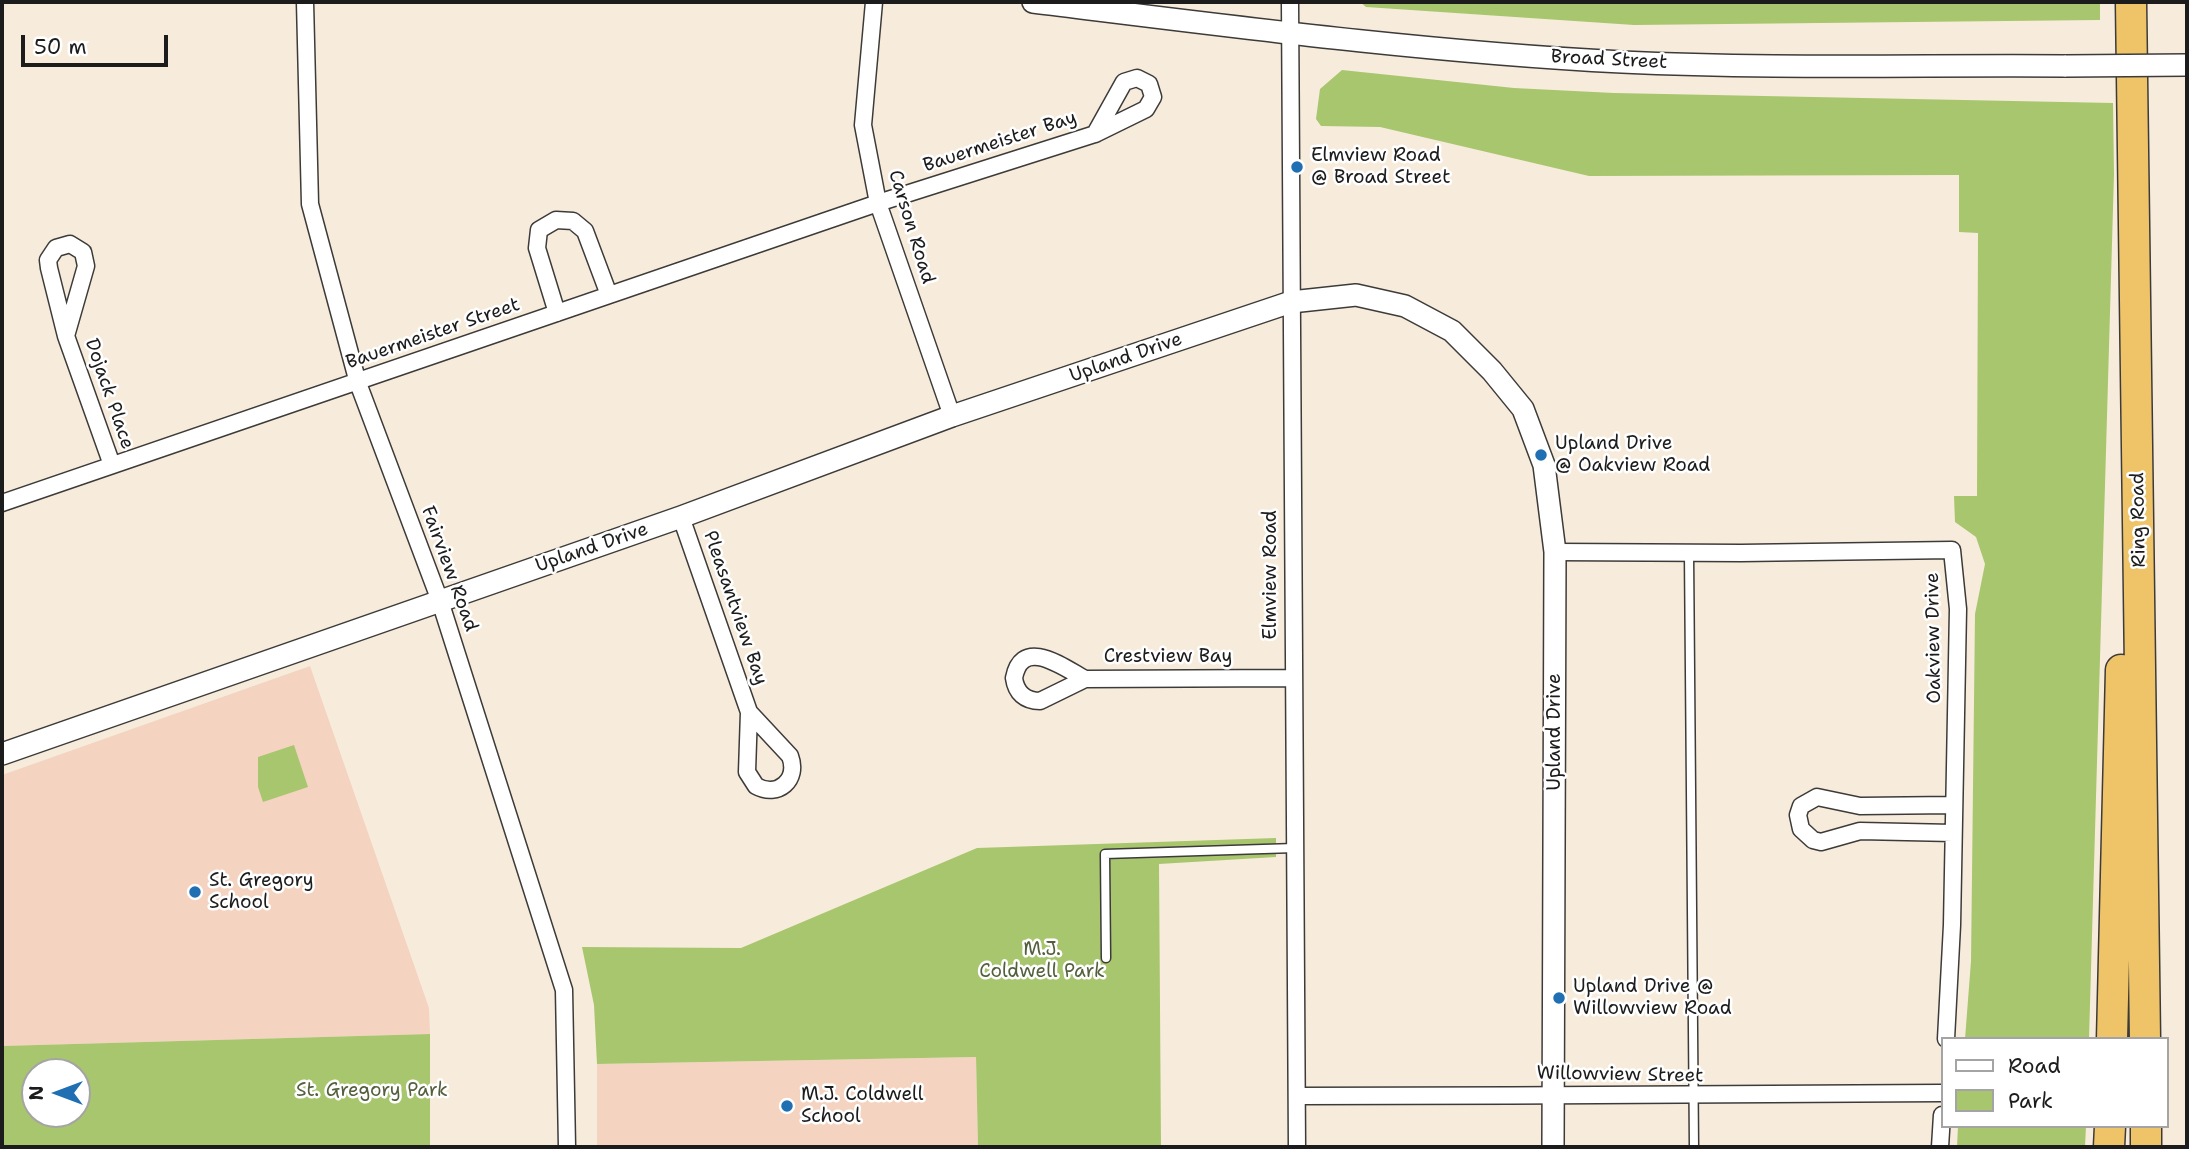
<!DOCTYPE html>
<html>
<head>
<meta charset="utf-8">
<style>
  body { margin:0 }
  #map { position:relative; width:2189px; height:1149px; overflow:hidden; background:#f7ecdb; font-family:"Shantell Sans",sans-serif }
  canvas { display:block }
  .frame { position:absolute; inset:0; border:4px solid #1c1c1c; pointer-events:none }
  .legend { position:absolute; left:1941px; top:1037px; width:228px; height:91px; box-sizing:border-box; background:#fff; border:2px solid #a4a4a4; margin:0; padding:9px 12px; list-style:none; font-size:21px; color:#1c1c1c }
  .legend li { display:flex; align-items:center; gap:14px; height:35px }
  .legend b { width:35px; border:2px solid #a4a4a4 }
  .north { position:absolute; left:21px; top:1058px; width:70px; height:70px; box-sizing:border-box; background:#fff; border:2px solid #a4a4a4; border-radius:50%; rotate:270deg; font-size:19px; font-weight:700; line-height:28px; text-align:center; color:#1c1c1c }
  .north::after { content:''; display:block; margin:auto; width:24px; height:32px; background:#1f6fb2; clip-path:polygon(50% 0,100% 100%,50% 72%,0 100%) }
  .scale { position:absolute; left:21px; top:35px; width:147px; height:32px; box-sizing:border-box; border:4px solid #1c1c1c; border-top:0; padding-left:9px; font-size:21px; line-height:24px; white-space:nowrap; color:#1c1c1c; -webkit-text-stroke:5px #fff; paint-order:stroke }
</style>
</head>
<body>
<div id="map">
<canvas width="2189" height="1149"></canvas>
<div class="frame"></div>
<ul class="legend">
<li><b style="height:9px;background:#fff"></b>Road</li>
<li><b style="height:19px;background:#a8c66e"></b>Park</li>
</ul>
<div class="north">N</div>
<div class="scale">50 m</div>
</div>
<script>
const ctx = document.querySelector('canvas').getContext('2d');
ctx.lineJoin = 'round';
function paint(path, color) { ctx.fillStyle = color; ctx.fill(path, 'evenodd'); }
function stroke(path, color, width, dash) { ctx.strokeStyle = color; ctx.lineWidth = width; ctx.lineCap = dash ? 'butt' : 'round'; ctx.setLineDash(dash || []); ctx.stroke(path); }
function label(font, color, halo, rows, align = 'center') {
  ctx.font = font + ' "Shantell Sans",sans-serif'; ctx.lineWidth = 5; ctx.setLineDash([]); ctx.textBaseline = 'middle'; ctx.strokeStyle = halo; ctx.fillStyle = color; for (const [text, x, y, turn = 0] of rows) {
    ctx.save(); ctx.translate(x, y); ctx.rotate((+turn || 0) * Math.PI / 180); ctx.textAlign = isNaN(turn) ? turn : align; if (halo) ctx.strokeText(text, 0, 0); ctx.fillText(text, 0, 0); ctx.restore();
  }
}
paint(new Path2D(`
  M310 666 429 1008 430 1034 2 1046V775Z
  M976 1057 978 1147H597V1064Z`), '#f4d3c0');
paint(new Path2D(`
  M1360 2H2100V20L1634 25 1366 7Z
  M1342 70 1514 88 1614 93 2113 103 2114 174 2089 1039H1965L1971 961 1975 614 1985 564 1976 537 1955 522 1954 496H1977L1978 233 1959 232V175L1589 176 1380 127 1321 126 1316 119 1320 89Z
  M294 745 308 787 263 802 258 787V757Z
  M1276 838V857L1159 864 1161 1147H978L976 1057 597 1064 594 1005 582 947 741 948 977 848Z
  M430 1034V1147H2V1046ZM77 1072V1114H35V1072Z
  M1958 1126H2086L2085 1147H1957Z`), '#a8c66e');
const service = new Path2D(`
  M1689 553 1694 1147
  M1106 958 1105 854 1295 848`);
const minor = new Path2D(`
  M305 2 310 204 358 383 440 601 564 990 567 1147
  M874 2 863 125 878 203 952 416
  M1290 2 1297 1147
  M557 313 537 248 539 230 556 220 573 221 585 231 609 295
  M66 336 86 266 83 252 70 244 56 248 48 260 49 268 66 336 112 465
  M2 503 878 203 1095 134 1146 109 1153 97 1149 84 1137 78 1124 82 1095 134
  M681 517 749 712 747 772 756 786C778 798 799 780 790 756L749 712
  M1555 552 1741 553 1952 550 1958 609 1952 925 1946 1039
  M1085 679C1063 667 1022 636 1014 678 1016 693 1025 701 1040 701L1085 679 1293 678
  M1953 833 1860 831 1821 842 1813 840 1801 829 1798 815 1801 806 1817 797 1860 806 1953 805
  M1297 1096C1512 1095 1727 1096 1942 1093
  M1940 1147 1942 1115`);
const tertiary = new Path2D(`
  M1033 2C1229 26 1425 52 1622 62 1769 69 1918 65 2066 66
  M2 754 681 517 952 416 1291 302 1356 295 1405 306 1452 331 1492 371 1523 409 1544 465 1555 552 1553 1147`);
const motorway = new Path2D(`
  M2131 2 2145 1039
  M2112 1039 2121 670
  M2146 1126V1147
  M2109 1147 2110 1126`);
stroke(service, '#3d3b39', 11);
stroke(minor, '#3d3b39', 19);
stroke(tertiary, '#3d3b39', 24);
stroke(motorway, '#3d3b39', 33);
stroke(service, '#fff', 8);
stroke(minor, '#fff', 16);
stroke(tertiary, '#fff', 21);
stroke(motorway, '#efc469', 30);
const tertiaryBridge = new Path2D(`
  M2066 66 2187 65`);
stroke(tertiaryBridge, '#3d3b39', 24, []);
stroke(tertiaryBridge, '#fff', 21);
for (const [x, y, r, color] of [
  [1297,167,7,"#1f6fb2"],
  [1541,455,7,"#1f6fb2"],
  [195,892,7,"#1f6fb2"],
  [1559,998,7,"#1f6fb2"],
  [787,1106,7,"#1f6fb2"]
]) { const dot = new Path2D(); dot.arc(x, y, r, 0, 2 * Math.PI); ctx.fillStyle = color; ctx.fill(dot); stroke(dot, '#fff', 2.5); }
label('19px', '#1c1c1c', '#fff', [
  ["Broad Street",1609,60,3],
  ["Bauermeister Bay",1000,142,-18],
  ["Carson Road",911,227,73],
  ["Bauermeister Street",433,334,-19],
  ["Upland Drive",1126,358,-19],
  ["Dojack Place",109,394,71],
  ["Ring Road",2139,520,-91],
  ["Upland Drive",592,548,-19],
  ["Fairview Road",449,569,70],
  ["Elmview Road",1271,575,-90],
  ["Pleasantview Bay",735,608,71],
  ["Oakview Drive",1934,638,-91],
  ["Crestview Bay",1168,657],
  ["Upland Drive",1555,732,-90],
  ["Willowview Street",1620,1075,1]
]);
label('19px', '#1c1c1c', '#fff', [
  ["Elmview Road",1311,156],
  ["@ Broad Street",1311,178],
  ["Upland Drive",1555,444],
  ["@ Oakview Road",1555,466],
  ["St. Gregory",209,881],
  ["School",209,903],
  ["Upland Drive @",1573,987],
  ["Willowview Road",1573,1009],
  ["M.J. Coldwell",801,1095],
  ["School",801,1117]
], 'left');
label('19px', '#54603d', '#fff', [
  ["M.J.",1042,950],
  ["Coldwell Park",1042,972],
  ["St. Gregory Park",372,1091]
]);
</script>
</body>
</html>
